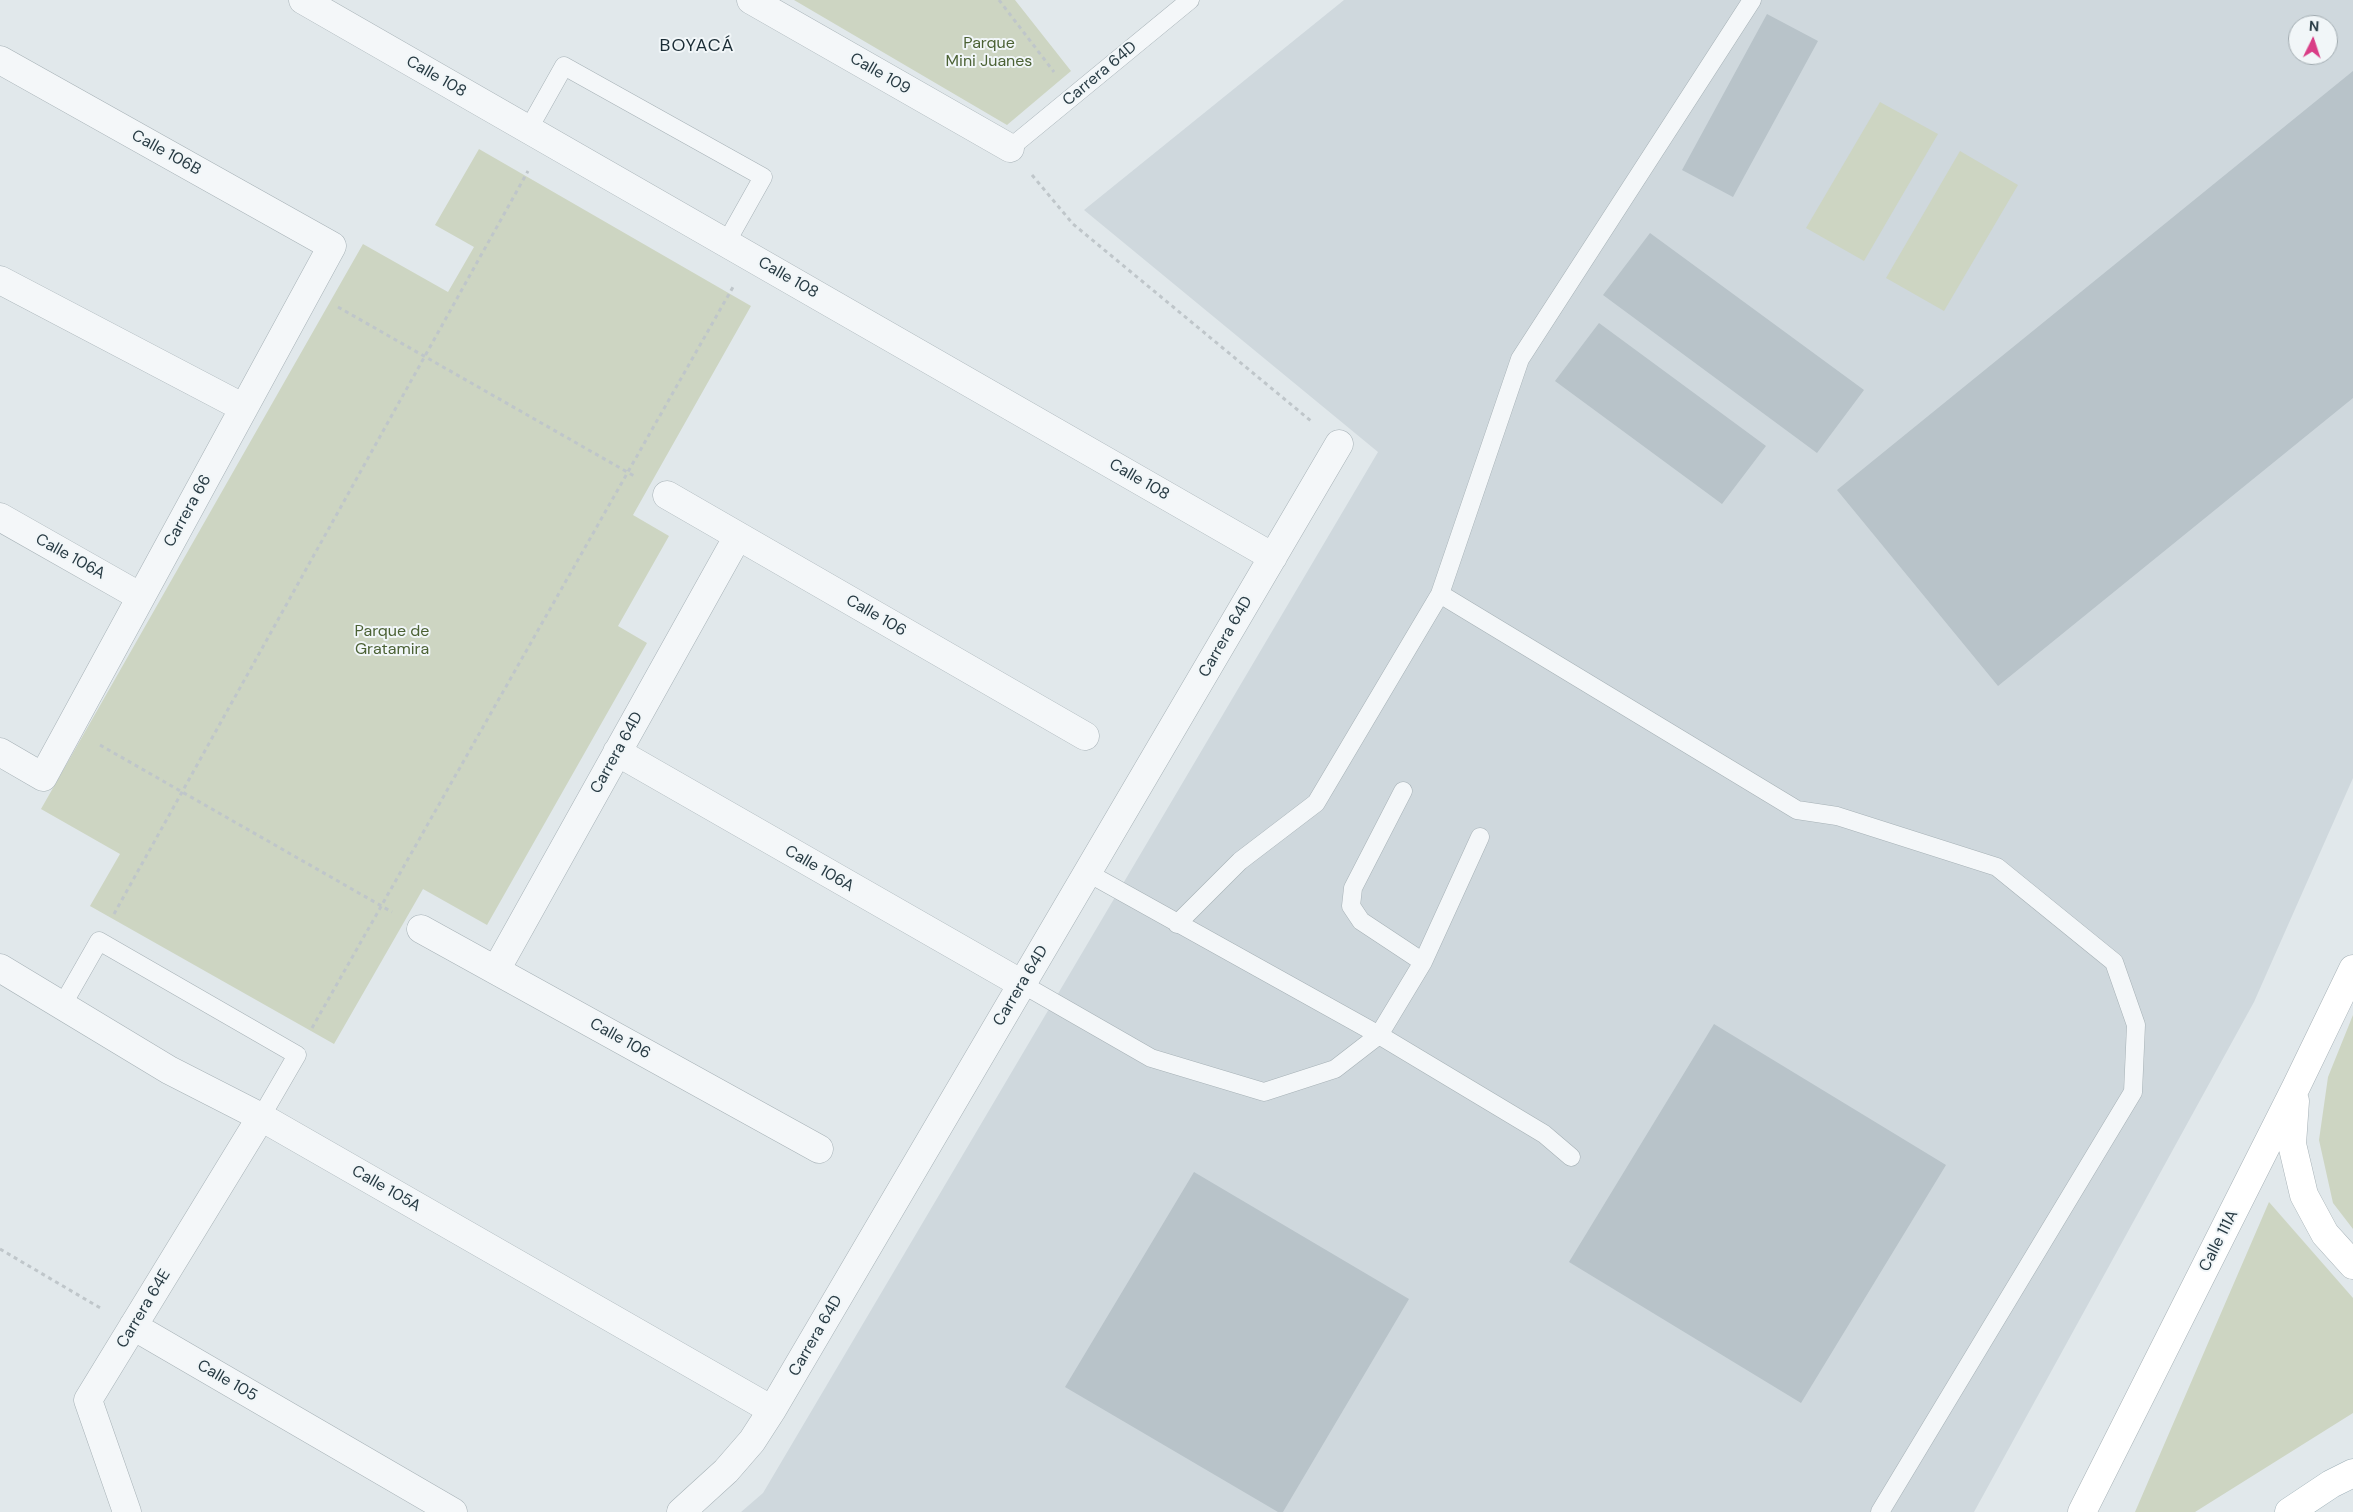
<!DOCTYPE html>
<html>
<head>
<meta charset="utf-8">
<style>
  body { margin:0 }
  #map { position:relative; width:2353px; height:1512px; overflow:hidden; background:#e1e8eb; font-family:"DM Sans",sans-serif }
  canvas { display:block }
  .north { position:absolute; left:2288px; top:15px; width:50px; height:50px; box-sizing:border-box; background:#f1f6f8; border:1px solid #a1abb0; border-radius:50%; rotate:4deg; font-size:14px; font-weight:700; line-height:20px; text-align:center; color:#283b44 }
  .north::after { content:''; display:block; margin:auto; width:18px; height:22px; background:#d93d86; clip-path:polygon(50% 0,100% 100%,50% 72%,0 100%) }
</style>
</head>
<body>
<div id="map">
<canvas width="2353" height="1512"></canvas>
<div class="north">N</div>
</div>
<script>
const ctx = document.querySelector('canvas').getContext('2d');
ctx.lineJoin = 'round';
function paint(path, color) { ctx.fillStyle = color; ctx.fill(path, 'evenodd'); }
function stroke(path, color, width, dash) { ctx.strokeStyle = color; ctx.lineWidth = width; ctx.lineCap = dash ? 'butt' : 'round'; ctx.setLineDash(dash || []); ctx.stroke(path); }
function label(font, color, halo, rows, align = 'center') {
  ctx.font = font + ' "DM Sans",sans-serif'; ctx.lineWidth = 4; ctx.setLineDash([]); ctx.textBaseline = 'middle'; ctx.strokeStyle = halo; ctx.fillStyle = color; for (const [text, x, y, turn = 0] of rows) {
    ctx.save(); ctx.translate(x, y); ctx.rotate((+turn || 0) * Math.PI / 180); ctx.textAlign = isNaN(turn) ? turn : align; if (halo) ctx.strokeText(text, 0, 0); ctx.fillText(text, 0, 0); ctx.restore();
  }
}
paint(new Path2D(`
  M1344 0H2353V778L2254 1002 1974 1512H741L763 1493 1378 452 1084 210ZM2298 25H2328V55H2298Z`), '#cfd8dd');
paint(new Path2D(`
  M794 0H1015L1071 71 1007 125Z
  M1880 102 1938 134 1864 261 1806 228Z
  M479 149 751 306 633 515 669 536 618 626 647 643 487 925 423 889 334 1044 90 906 120 854 41 809 363 244 448 292 474 247 435 225Z
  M1960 151 2018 185 1944 311 1886 278Z
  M2353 1015V1229L2333 1203 2319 1140 2328 1077Z
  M2269 1202 2353 1298V1413L2195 1512H2135Z`), '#cdd5c2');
paint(new Path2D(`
  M1767 14 1818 41 1733 197 1682 170Z
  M2353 71V398L1998 686 1837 490Z
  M1650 233 1864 390 1817 453 1603 295Z
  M1599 323 1766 446 1722 504 1555 381Z
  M1714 1024 1946 1165 1801 1403 1569 1262Z
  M1194 1172 1409 1299 1283 1512H1278L1065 1387Z`), '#b8c3c9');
const lane = new Path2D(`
  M528 130 564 66 763 177 726 243
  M1010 148 1190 0
  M1440 594 1797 810 1837 816 1997 867 2114 962 2136 1025 2133 1092 1880 1512
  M1403 791 1353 888 1351 906 1361 921 1423 962
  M1088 873 1379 1035 1544 1134 1571 1157
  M1177 924 1240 861 1316 803 1440 594 1520 359 1752 0
  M1022 984 1151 1058 1264 1092 1335 1069 1379 1035 1423 962 1480 837
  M63 1004 99 941 297 1055 261 1117`);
const street = new Path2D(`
  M303 0 1273 557
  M751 0 1010 148
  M0 60 332 246 43 777 0 752
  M0 280 244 408
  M667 495 1085 736
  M0 517 141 597
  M617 752 1022 984
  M421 929 819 1149
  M0 968 169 1070 261 1117 772 1410
  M496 970 738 536
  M133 1326 453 1512
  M127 1512 88 1400 261 1117
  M681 1512 726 1471 752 1441 772 1410 1339 444`);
const secondary = new Path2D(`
  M2295 1101 2292 1144 2304 1195 2325 1234 2353 1265
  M2082 1512 2296 1087 2353 969`);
const primary = new Path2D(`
  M2289 1512 2331 1484 2353 1473`);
stroke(lane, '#a6b1b6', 19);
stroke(street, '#a6b1b6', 29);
stroke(secondary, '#a6b1b6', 29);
stroke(primary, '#9fb1b8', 29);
stroke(new Path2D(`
  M999 0 1054 72
  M1032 175 1073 224 1311 421
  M338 307 636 477
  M100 745 392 912
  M114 914 528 171
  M312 1028 733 287
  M0 1249 102 1309`), '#bfc6ca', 3, [4, 4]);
stroke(lane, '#f4f7f9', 18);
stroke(street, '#f4f7f9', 28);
stroke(secondary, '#fff', 28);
stroke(primary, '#fff', 28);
label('16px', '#4b6134', '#f1f6f8', [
  ["Parque",989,44],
  ["Mini Juanes",989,62],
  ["Parque de",392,632],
  ["Gratamira",392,650]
]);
label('16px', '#283b44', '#f1f6f8', [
  ["Calle 109",880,74,30],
  ["Carrera 64D",1100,74,-40],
  ["Calle 108",436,77,30],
  ["Calle 106B",166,153,29],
  ["Calle 108",788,278,30],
  ["Calle 108",1139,480,30],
  ["Carrera 66",188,511,-61],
  ["Calle 106A",70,557,29],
  ["Calle 106",876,616,30],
  ["Carrera 64D",1226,637,-60],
  ["Carrera 64D",617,753,-61],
  ["Calle 106A",819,869,30],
  ["Carrera 64D",1021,986,-59],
  ["Calle 106",620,1039,29],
  ["Calle 105A",386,1189,30],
  ["Calle 111A",2219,1241,-63],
  ["Carrera 64E",144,1309,-59],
  ["Carrera 64D",816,1336,-60],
  ["Calle 105",227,1381,30]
]);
ctx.letterSpacing = '1px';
label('18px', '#1a2c35', '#f1f6f8', [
  ["BOYACÁ",697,46]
]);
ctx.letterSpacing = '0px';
</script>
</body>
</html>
